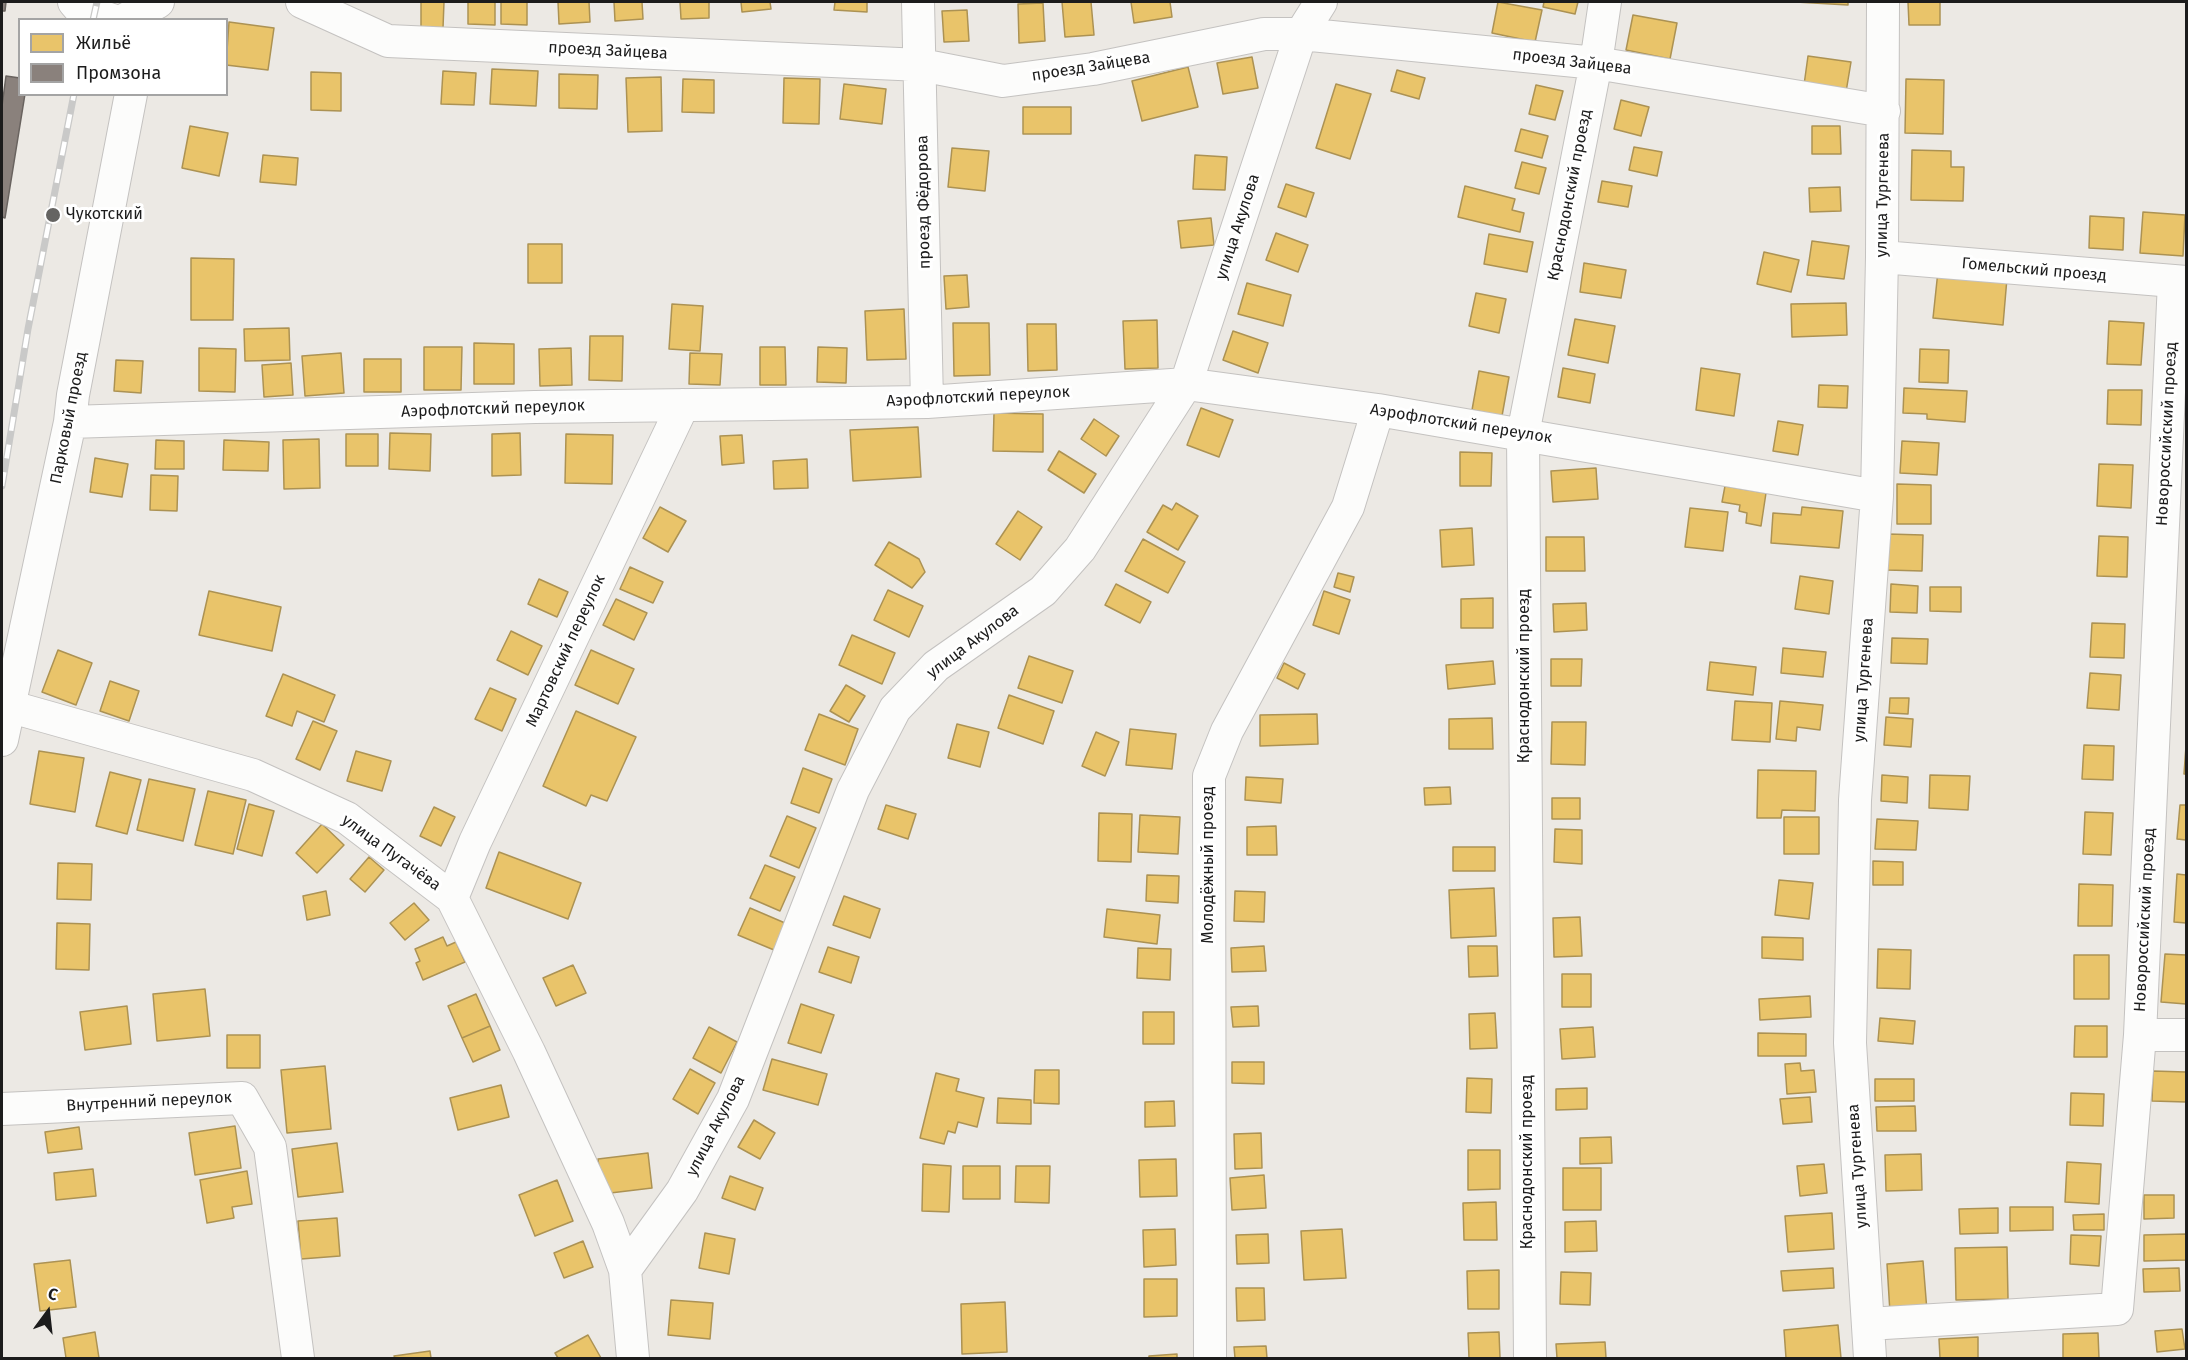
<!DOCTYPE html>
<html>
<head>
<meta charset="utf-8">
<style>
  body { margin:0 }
  #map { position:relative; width:2188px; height:1360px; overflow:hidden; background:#ece9e4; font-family:"Fira Sans",sans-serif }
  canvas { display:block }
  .frame { position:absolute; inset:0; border:3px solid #1c1c1c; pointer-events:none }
  .legend { position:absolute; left:18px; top:18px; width:210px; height:78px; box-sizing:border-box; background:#fff; border:2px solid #a4a4a4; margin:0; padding:8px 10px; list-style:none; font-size:18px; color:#1c1c1c }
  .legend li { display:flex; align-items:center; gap:12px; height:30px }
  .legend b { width:30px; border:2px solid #a4a4a4 }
  .north { position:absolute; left:18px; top:1282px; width:60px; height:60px; -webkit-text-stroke:4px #fff; paint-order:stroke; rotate:15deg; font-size:16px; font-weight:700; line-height:24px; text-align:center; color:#1c1c1c }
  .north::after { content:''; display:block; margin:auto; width:21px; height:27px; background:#1c1c1c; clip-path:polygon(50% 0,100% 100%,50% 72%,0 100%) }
</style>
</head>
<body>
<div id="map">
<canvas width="2188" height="1360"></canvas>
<div class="frame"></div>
<ul class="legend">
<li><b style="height:16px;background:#e9c46a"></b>Жильё</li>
<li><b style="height:16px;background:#8a817c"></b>Промзона</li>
</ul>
<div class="north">С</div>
</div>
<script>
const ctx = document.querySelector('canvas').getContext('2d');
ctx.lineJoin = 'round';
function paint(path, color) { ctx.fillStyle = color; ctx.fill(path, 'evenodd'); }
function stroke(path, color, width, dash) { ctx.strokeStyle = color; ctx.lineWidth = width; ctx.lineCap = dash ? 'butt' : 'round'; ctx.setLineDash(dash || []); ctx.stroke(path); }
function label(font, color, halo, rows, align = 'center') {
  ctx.font = font + ' "Fira Sans",sans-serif'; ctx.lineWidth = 6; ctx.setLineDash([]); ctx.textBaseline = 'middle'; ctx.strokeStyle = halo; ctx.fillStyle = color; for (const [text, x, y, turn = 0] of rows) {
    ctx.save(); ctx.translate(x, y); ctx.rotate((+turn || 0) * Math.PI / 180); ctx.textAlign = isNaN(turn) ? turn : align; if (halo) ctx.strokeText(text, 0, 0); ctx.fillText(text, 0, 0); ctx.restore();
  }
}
const homes = new Path2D(`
  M421 2H444L443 28 421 27Z
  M468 2H495V25L468 24Z
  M501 2H527V25L501 24Z
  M558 2H589L590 22 559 24Z
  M614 2H642L643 19 615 21Z
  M680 2H709V18L681 19Z
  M741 2H770L771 9 742 12Z
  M835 2H867V12L834 10Z
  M1062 2H1091L1094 35 1065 37Z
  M1131 2H1170L1172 17 1134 23Z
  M1498 2 1542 10 1535 42 1492 33Z
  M1544 2H1578L1575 14 1543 7Z
  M1796 2H1848V5Z
  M1908 2H1940V25H1909Z
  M1043 3 1045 41 1019 43 1018 4Z
  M967 10 969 41 944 42 942 11Z
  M1633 15 1677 23 1670 59 1626 50Z
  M229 22 274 28 268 70 226 65Z
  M1808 56 1851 62 1846 92 1804 85Z
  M1252 57 1258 88 1223 94 1217 63Z
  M1188 67 1198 107 1142 121 1132 81Z
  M492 69 538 71 536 106 490 104Z
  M1397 70 1425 78 1419 99 1391 91Z
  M443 71 476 73 474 105 441 104Z
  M311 72 341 73V111L311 110Z
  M559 74 598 75 597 109 559 108Z
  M661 77 662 131 628 132 626 78Z
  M784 78 820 79 819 124 783 123Z
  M683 79 714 80V113L682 112Z
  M1906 79 1944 80 1943 134 1905 133Z
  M844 84 886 89 882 124 840 119Z
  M1336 84 1371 94 1350 159 1316 148Z
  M1536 85 1563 91 1555 120 1529 114Z
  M1621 100 1649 107 1641 136 1614 129Z
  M1023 107H1071V134H1023Z
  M190 126 228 133 219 176 182 168Z
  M1812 126H1840L1841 154H1812Z
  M1521 129 1548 136 1542 158 1515 151Z
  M1634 147 1662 152 1657 176 1629 170Z
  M952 148 989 151 985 191 948 187Z
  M1912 150 1951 151V167H1964L1963 201 1911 200Z
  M263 155 298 158 296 185 260 182Z
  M1195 155 1227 157 1225 190 1193 189Z
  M1522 162 1546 168 1539 194 1515 188Z
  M1602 181 1632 186 1628 207 1598 202Z
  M1286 184 1314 193 1306 217 1278 207Z
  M1465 186 1515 199 1512 210 1524 213 1520 232 1458 217Z
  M1840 187 1841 211 1810 212 1809 188Z
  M2143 212 2185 215 2183 256 2140 253Z
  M2090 216 2124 218 2123 250 2089 248Z
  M1211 218 1214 245 1181 248 1178 221Z
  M1276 233 1308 245 1298 272 1266 260Z
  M1489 234 1533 242 1527 272 1484 264Z
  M1812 241 1849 246 1844 279 1807 275Z
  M528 244H562V283H528Z
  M1764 252 1799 260 1791 292 1757 284Z
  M191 258 234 259 233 320H191Z
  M1584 263 1626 270 1621 298 1580 292Z
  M1938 271 2007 278 2003 325 1933 318Z
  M967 275 969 307 946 309 944 276Z
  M1247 283 1291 295 1283 326 1238 314Z
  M1476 293 1506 299 1499 333 1469 326Z
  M1846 303 1847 335 1792 337 1791 304Z
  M672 304 703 306 700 351 669 349Z
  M904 309 906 359 867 360 865 311Z
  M1575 319 1615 326 1608 363 1568 355Z
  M1157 320 1158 368 1125 369 1123 321Z
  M2109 321 2144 323 2141 365 2107 364Z
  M953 323H989L990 375 954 376Z
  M1027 324H1056L1057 370 1028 371Z
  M289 328 290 360 245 361 244 329Z
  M1233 331 1268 343 1258 373 1223 360Z
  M590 336H623L622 381 589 380Z
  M474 343 514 344V384H474Z
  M424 347H462L461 390H424Z
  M760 347H785L786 385H760Z
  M818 347 847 348 846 383 817 382Z
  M199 348 236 349 235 392 199 391Z
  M571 348 572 385 540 386 539 349Z
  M1920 349 1949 350 1948 383 1919 382Z
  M341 353 344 393 305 396 302 356Z
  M690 353 722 354 720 385 689 384Z
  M364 359H401V392H364Z
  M116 360 143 361 141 393 114 391Z
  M291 363 293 395 264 397 262 365Z
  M1563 368 1595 374 1590 403 1558 397Z
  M1701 368 1740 374 1734 416 1696 410Z
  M1479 371 1509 377 1502 416 1472 410Z
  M1819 385 1848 386 1847 408 1818 407Z
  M1904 388 1967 391 1965 422 1927 419V414L1903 413Z
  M2108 390H2142L2141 425 2107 424Z
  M1201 408 1233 420 1219 457 1187 445Z
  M994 413 1043 414V452L993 451Z
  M1094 419 1119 436 1106 456 1081 439Z
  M1778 421 1803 425 1798 455 1773 451Z
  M918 427 921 477 853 481 850 430Z
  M390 433 431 434 430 471 389 469Z
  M520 433 521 475 492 476V434Z
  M346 434H378V466H346Z
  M566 434 613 435 612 484 565 483Z
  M742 435 744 463 722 465 720 436Z
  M319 439 320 488 284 489 283 440Z
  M156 440 184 441V469H155Z
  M224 440 269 442 268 471 223 470Z
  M1902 441 1939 443 1937 475 1900 473Z
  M1059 451 1096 474 1084 493 1048 470Z
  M1460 452 1492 453 1491 486H1460Z
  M95 458 128 464 122 497 90 492Z
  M807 459 808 488 774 489 773 461Z
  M2099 464 2133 465 2131 508 2097 506Z
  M1596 468 1598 499 1553 502 1551 471Z
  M151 475 178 476 177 511 150 510Z
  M1897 484 1931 485V524H1897Z
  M1725 486 1766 493 1761 526 1746 523 1747 513 1739 511 1740 505 1722 502Z
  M1176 503 1198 516 1178 550 1147 532 1163 505 1172 510Z
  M660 507 686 521 668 552 643 538Z
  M1802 507 1843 511 1839 548 1771 543 1773 513 1801 515Z
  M1690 508 1728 512 1723 551 1685 547Z
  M1018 511 1042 527 1020 560 996 544Z
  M1472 528 1474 565 1442 567 1440 530Z
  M1888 534 1923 535 1922 571 1887 570Z
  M2099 536 2128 537 2127 577 2097 576Z
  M1546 537H1584L1585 571H1546Z
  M1143 539 1185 562 1168 593 1125 571Z
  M889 542 919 559 925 572 912 588 875 565Z
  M630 567 663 582 653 603 620 589Z
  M1338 573 1354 577 1350 592 1334 587Z
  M1800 576 1833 581 1829 614 1795 609Z
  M539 579 568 592 557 617 528 604Z
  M1116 584 1151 602 1140 623 1105 605Z
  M1891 584 1918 586 1917 613 1890 612Z
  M1930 587H1961V612L1930 611Z
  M888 590 923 606 909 637 874 620Z
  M209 591 281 607 272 651 199 635Z
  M1324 591 1350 600 1339 634 1313 625Z
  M1493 598V628H1461V599Z
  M616 599 647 613 634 640 603 625Z
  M1586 603 1587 630 1554 632 1553 604Z
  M2092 623 2125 624 2124 658 2090 657Z
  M511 631 542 646 528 675 497 660Z
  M852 635 895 653 882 684 839 665Z
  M1892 638 1928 639 1927 664 1891 663Z
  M1783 648 1826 652 1823 677 1781 673Z
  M58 650 92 663 76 705 42 692Z
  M591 650 634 669 618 704 575 685Z
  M1029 656 1073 671 1062 703 1018 688Z
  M1551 659H1582L1581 686H1551Z
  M1493 661 1495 684 1448 689 1446 665Z
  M1710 662 1756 667 1753 695 1707 690Z
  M1284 663 1305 674 1298 689 1277 678Z
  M2090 673 2121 675 2119 710 2087 708Z
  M283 674 335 695 324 722 297 711 292 726 266 716Z
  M110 681 139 691 129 721 100 711Z
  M846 685 865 696 849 722 830 711Z
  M490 688 516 699 502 731 475 719Z
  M1009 695 1054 711 1043 744 998 728Z
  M1890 698H1909L1908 714 1889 713Z
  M1735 701 1772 703 1770 742 1732 740Z
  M1780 701 1823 705 1820 730 1797 727 1796 741 1776 739Z
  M576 711 636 737 607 801 591 795 586 806 543 786Z
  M819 714 858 729 845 765 805 750Z
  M1317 714 1318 744 1260 746V715Z
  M1886 717 1913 719 1911 747 1884 745Z
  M1492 718 1493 749H1449V719Z
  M313 721 337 731 320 770 296 759Z
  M1552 722H1586L1585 765 1551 764Z
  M957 724 989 732 980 767 948 758Z
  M1130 729 1176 734 1172 769 1126 765Z
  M1096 732 1119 742 1105 776 1082 766Z
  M2084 745 2114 746 2113 780 2082 779Z
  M2186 746V774H2184Z
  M39 751 84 758 75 812 30 804Z
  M356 751 391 761 382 791 347 781Z
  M803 768 832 779 819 813 791 803Z
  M1758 770 1816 771 1815 811 1782 810 1781 818H1757Z
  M110 772 141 780 127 834 96 826Z
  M1882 775 1908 777 1907 803 1881 801Z
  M1930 775 1970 776 1968 810 1929 808Z
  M1246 777 1283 779 1281 803 1245 800Z
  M149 779 195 789 183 841 137 830Z
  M1450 787 1451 804 1425 805 1424 788Z
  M208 791 246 800 233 854 195 845Z
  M1552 798H1580V819H1552Z
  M249 804 274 811 262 856 237 849Z
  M886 805 916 814 908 839 878 829Z
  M2180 805H2186V840L2177 839Z
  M434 807 455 817 441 846 420 836Z
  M2085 812 2113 813 2111 855 2083 854Z
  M1099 813 1132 814 1131 862 1098 861Z
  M1140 815 1180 817 1178 854 1138 852Z
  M787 816 816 828 799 868 770 856Z
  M1784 817H1819V854H1784Z
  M1877 819 1918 821 1916 850 1875 849Z
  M322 824 344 845 317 873 296 853Z
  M1276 826 1277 855H1247V827Z
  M1555 829 1582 830V864L1554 862Z
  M1453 847H1495V871H1453Z
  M499 852 581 883 568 919 486 888Z
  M369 857 384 870 365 892 350 879Z
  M1873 861 1903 862V885H1873Z
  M58 863 92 864 91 900 57 899Z
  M765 865 795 877 780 911 750 898Z
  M2177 874 2186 875V923L2174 922Z
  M1147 875 1179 876 1178 903 1146 901Z
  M1779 880 1813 883 1809 919 1775 915Z
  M2079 884 2113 885 2112 926H2078Z
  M1494 888 1496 936 1451 938 1449 890Z
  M326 891 330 915 307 920 303 896Z
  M1235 891 1265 892 1264 922 1234 921Z
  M844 896 880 909 870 938 833 925Z
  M414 903 429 920 405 940 390 923Z
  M750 908 785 923 774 950 738 935Z
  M1107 909 1160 915 1157 944 1104 937Z
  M1580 917 1582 956 1554 957 1553 918Z
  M57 923 90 924 89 970 56 969Z
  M443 937 447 946 456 942 465 962 423 980 416 963 420 961 415 949Z
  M1762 937 1803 938V960L1762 958Z
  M1264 946 1266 971 1232 972 1231 948Z
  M1468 946H1497L1498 976 1469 977Z
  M828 947 859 957 851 983 819 972Z
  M1138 948 1171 949 1170 980 1137 978Z
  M1878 949 1911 950 1910 989 1877 988Z
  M2165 954 2186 955V1004L2161 1002Z
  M2074 955H2109V999H2074Z
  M573 965 586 993 556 1006 543 978Z
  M1562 974H1591V1007H1562Z
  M205 989 210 1036 157 1041 153 994Z
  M476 994 490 1026 462 1038 448 1006Z
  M1810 996 1811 1017 1760 1020 1759 999Z
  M801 1004 834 1015 821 1053 788 1043Z
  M127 1006 131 1044 85 1050 80 1012Z
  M1258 1006 1259 1026 1233 1027 1231 1007Z
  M1143 1012H1174V1044H1143Z
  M1495 1013 1497 1048 1470 1049 1469 1014Z
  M1880 1018 1915 1021 1913 1044 1878 1041Z
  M490 1026 500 1050 473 1062 462 1038Z
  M2075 1026H2107V1057H2074Z
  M709 1027 737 1042 721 1073 693 1058Z
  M1593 1027 1595 1057 1562 1059 1560 1029Z
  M1758 1033 1806 1034V1056H1758Z
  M227 1035H260V1068H227Z
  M772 1059 827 1074 818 1105 763 1090Z
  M1232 1062H1264V1084L1232 1083Z
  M1800 1063 1801 1071 1814 1070 1816 1092 1787 1094 1785 1064Z
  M325 1066 331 1129 287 1133 281 1070Z
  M690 1069 715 1083 698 1114 673 1099Z
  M1035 1070H1059V1104L1034 1103Z
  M2153 1071 2186 1072V1102L2152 1101Z
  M936 1073 959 1079 956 1091 984 1098 977 1127 958 1122 955 1133 948 1131 944 1144 920 1138Z
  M1467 1078 1492 1079 1491 1113 1466 1112Z
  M1875 1079H1914V1101H1875Z
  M501 1085 509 1117 458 1130 450 1098Z
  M1587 1088V1109L1556 1110V1089Z
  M2071 1093 2104 1094 2103 1126 2070 1125Z
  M1810 1097 1812 1122 1783 1124 1780 1099Z
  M998 1098 1031 1100V1124L997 1123Z
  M1174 1101 1175 1126 1145 1127V1102Z
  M1915 1106 1916 1131H1877L1876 1107Z
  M754 1120 775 1133 760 1159 738 1147Z
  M235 1126 241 1168 195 1175 189 1133Z
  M79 1127 82 1149 48 1153 45 1132Z
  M1261 1133 1262 1168 1235 1169 1234 1134Z
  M1611 1137 1612 1163 1580 1164V1138Z
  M337 1143 343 1192 298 1197 292 1149Z
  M1468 1150H1500V1189L1468 1190Z
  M648 1153 652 1188 602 1194 598 1159Z
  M1921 1154 1922 1190 1886 1191 1885 1155Z
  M1176 1159 1177 1196 1140 1197 1139 1160Z
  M2067 1162 2101 1164 2099 1204 2065 1202Z
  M923 1164 951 1166 949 1212 922 1211Z
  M1824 1164 1827 1193 1800 1196 1797 1166Z
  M963 1166H1000V1199H963Z
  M1016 1166H1050L1049 1203 1015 1202Z
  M1563 1168H1601V1210H1563Z
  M93 1169 96 1196 56 1200 54 1173Z
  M247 1171 252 1204 232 1207 234 1218 207 1223 200 1180Z
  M1264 1175 1266 1208 1232 1210 1230 1178Z
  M730 1176 763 1188 755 1210 722 1198Z
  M557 1180 573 1221 535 1236 519 1195Z
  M2144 1195H2174V1218L2144 1219Z
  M1496 1202 1497 1240H1464L1463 1203Z
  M2010 1207H2053V1230L2010 1231Z
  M1998 1208V1233L1960 1234 1959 1209Z
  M1832 1213 1834 1249 1788 1252 1785 1216Z
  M2104 1214V1230H2074L2073 1215Z
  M337 1218 340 1256 301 1259 298 1221Z
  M1596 1221 1597 1251 1565 1252V1222Z
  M1175 1229 1176 1265 1144 1267 1143 1230Z
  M1342 1229 1346 1278 1304 1280 1301 1231Z
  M705 1233 735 1239 729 1274 699 1268Z
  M1268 1234 1269 1263 1237 1264 1236 1235Z
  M2186 1234V1260L2144 1261V1235Z
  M2071 1235 2101 1236 2099 1266 2070 1264Z
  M583 1241 593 1267 564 1278 554 1253Z
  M2007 1247 2008 1299 1956 1300 1955 1248Z
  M70 1260 76 1307 40 1311 34 1264Z
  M1923 1261 1927 1311 1890 1313 1887 1264Z
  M1833 1268 1834 1288 1783 1291 1781 1271Z
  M2179 1268 2180 1291 2144 1292 2143 1269Z
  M1499 1270V1309H1468L1467 1271Z
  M1561 1272 1591 1273 1590 1305 1560 1304Z
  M1144 1279H1177V1316L1144 1317Z
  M1236 1288H1264L1265 1320 1237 1321Z
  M671 1300 713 1303 710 1339 668 1335Z
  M1005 1302 1007 1352 962 1354 961 1304Z
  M1838 1325 1841 1358H1786L1784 1330Z
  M2182 1329 2185 1349 2157 1352 2155 1331Z
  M95 1332 99 1358H66L63 1338Z
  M1499 1332 1500 1358H1469L1468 1333Z
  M2098 1333 2099 1358H2063V1334Z
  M588 1335 601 1358H558L555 1353Z
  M1978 1337V1358H1940L1939 1339Z
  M1605 1342 1606 1358H1557L1556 1344Z
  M1266 1346 1267 1358H1235L1234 1347Z
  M430 1351 431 1358H395L394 1356Z
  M1177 1354V1358H1149V1356Z`);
paint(homes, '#e9c46a');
stroke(homes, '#ac9253', 1.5);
const industry = new Path2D(`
  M2 2H6L5 11H2Z
  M6 76 20 78V94H25L5 218 2 217V106Z`);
paint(industry, '#8a817c');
stroke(industry, '#69635f', 1.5);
const minor = new Path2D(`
  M74 2 80 9 112 20
  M302 2 388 41 921 65 1003 81 1093 69 1264 34H1301L1596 63 1884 111
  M918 2 927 402
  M124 20 158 2
  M1882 257 2186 282
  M70 422 535 407 927 402 1186 384 1378 410 1877 496
  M8 706 253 775 347 818 452 898 529 1052 608 1223 625 1270 633 1358
  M2 740 70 422 73 395 131 94
  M452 898 475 842 683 405
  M2140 1035H2186
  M2 1109 242 1098 270 1147 298 1358
  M625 1270 682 1191 733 1099 853 790 895 709 936 666 1043 591 1080 549 1186 384 1301 34 1321 2
  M1868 1324 2117 1309 2140 1035 2174 281
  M1210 1358 1209 776 1227 731 1348 507 1378 410
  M1530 1358 1523 434 1596 63 1605 2
  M1870 1358 1850 1043 1855 800 1877 496 1882 257 1883 2`);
stroke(minor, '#c4c2c0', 34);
stroke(minor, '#fcfcfb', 32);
const rail = new Path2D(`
  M93 20 97 2
  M2 486 28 329 74 94`);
stroke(rail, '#c9c9c8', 7);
stroke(rail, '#fff', 4.5, [14]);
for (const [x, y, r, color] of [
  [53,215,8,"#656462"]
]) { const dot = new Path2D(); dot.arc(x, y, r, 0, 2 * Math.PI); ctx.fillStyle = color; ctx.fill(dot); stroke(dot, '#fff', 2); }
label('16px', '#1c1c1c', '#fff', [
  ["проезд Зайцева",608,51,3],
  ["проезд Зайцева",1572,62,7],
  ["проезд Зайцева",1091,67,-9],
  ["Краснодонский проезд",1570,195,-79],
  ["улица Тургенева",1883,195,-89],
  ["проезд Фёдорова",924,202,-91],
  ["улица Акулова",1238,227,-72],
  ["Гомельский проезд",2034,270,5],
  ["Аэрофлотский переулок",978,397,-3],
  ["Аэрофлотский переулок",493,409,-2],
  ["Парковый проезд",69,418,-79],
  ["Аэрофлотский переулок",1461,424,9],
  ["Новороссийский проезд",2167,434,-87],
  ["улица Акулова",973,642,-37],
  ["Мартовский переулок",566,651,-65],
  ["Краснодонский проезд",1525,676,-90],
  ["улица Тургенева",1864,680,-86],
  ["улица Пугачёва",391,853,36],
  ["Молодёжный проезд",1209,865,-90],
  ["Новороссийский проезд",2145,920,-87],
  ["Внутренний переулок",149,1102,-3],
  ["улица Акулова",716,1126,-63],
  ["Краснодонский проезд",1528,1162,-90],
  ["улица Тургенева",1858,1166,-94]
]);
label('16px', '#1c1c1c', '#fff', [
  ["Чукотский",66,215]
], 'left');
</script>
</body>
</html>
